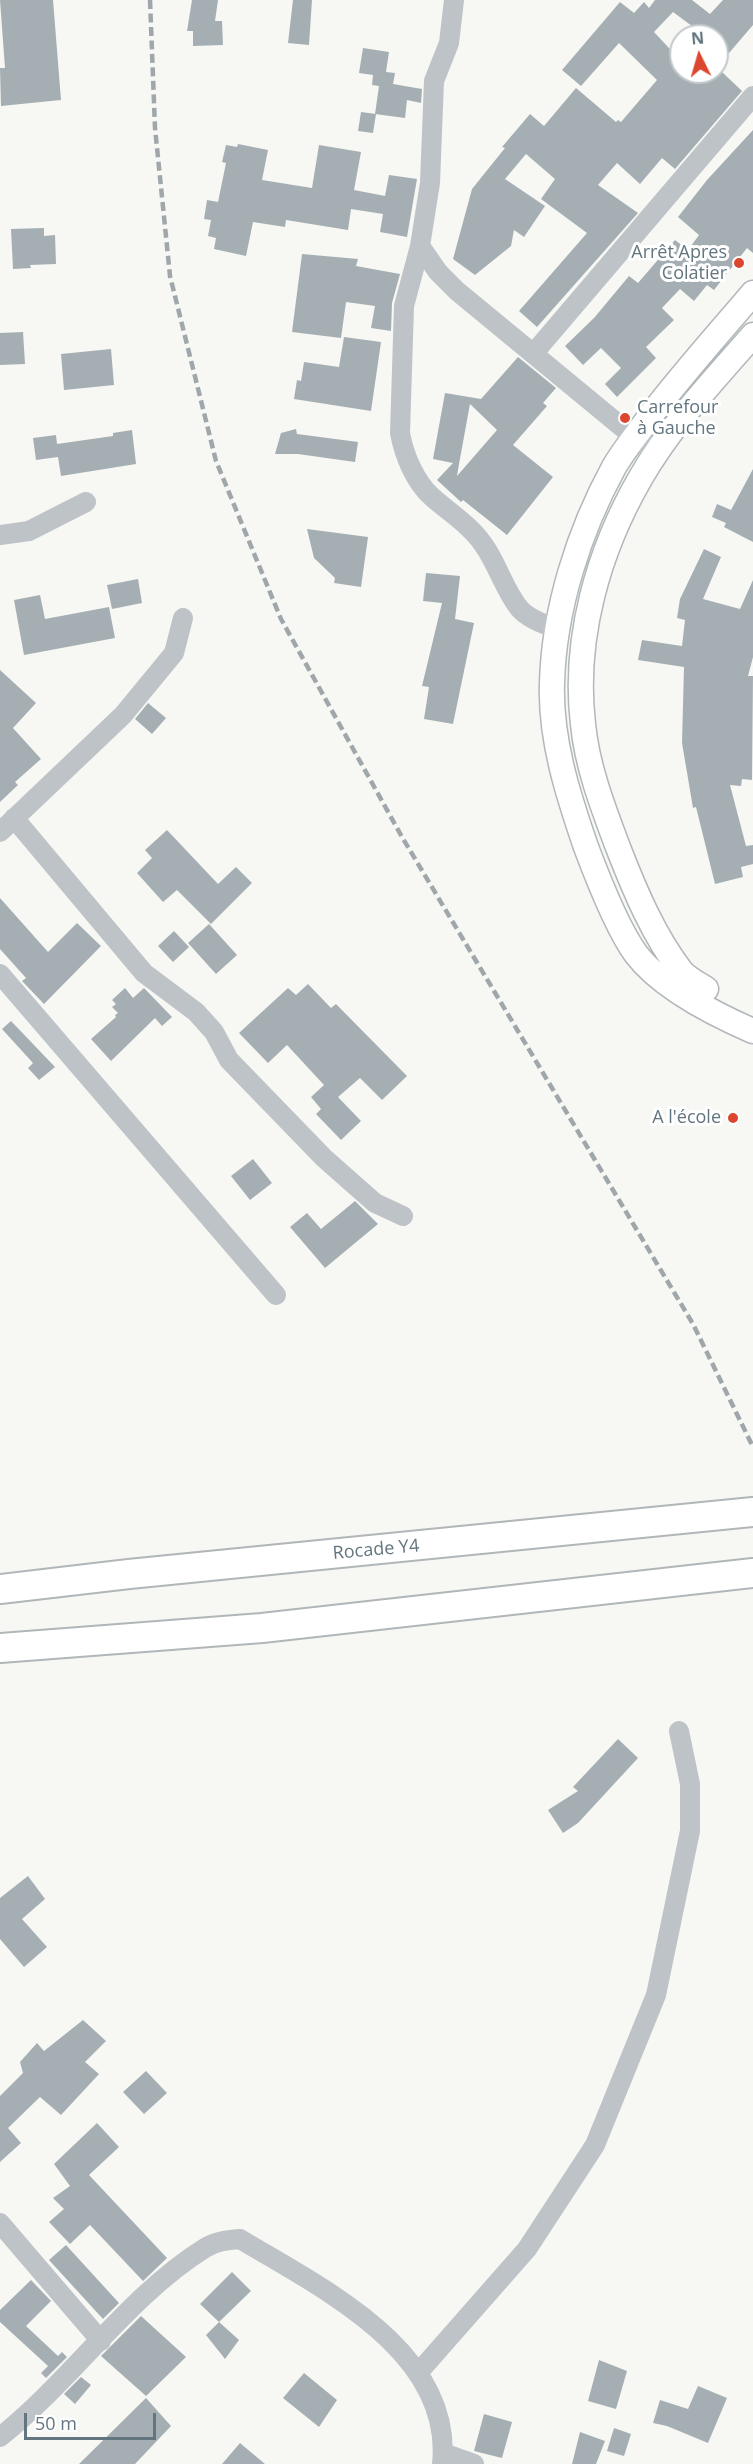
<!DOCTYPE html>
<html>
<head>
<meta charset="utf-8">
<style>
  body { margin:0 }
  #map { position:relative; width:753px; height:2464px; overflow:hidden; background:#f7f7f4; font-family:"Open Sans",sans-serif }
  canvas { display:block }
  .north { position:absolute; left:669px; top:24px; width:60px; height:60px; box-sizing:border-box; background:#fff; border:2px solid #c1c8cb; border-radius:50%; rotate:355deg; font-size:16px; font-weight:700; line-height:24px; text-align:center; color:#63757e }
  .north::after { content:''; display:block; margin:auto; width:21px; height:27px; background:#dc462f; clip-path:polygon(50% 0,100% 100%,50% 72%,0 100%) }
  .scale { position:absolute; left:24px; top:2413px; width:132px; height:27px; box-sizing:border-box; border:3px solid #63757e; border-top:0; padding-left:8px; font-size:18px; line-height:21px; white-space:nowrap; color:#63757e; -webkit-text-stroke:4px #fff; paint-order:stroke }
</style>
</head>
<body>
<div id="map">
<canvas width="753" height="2464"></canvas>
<div class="north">N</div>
<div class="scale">50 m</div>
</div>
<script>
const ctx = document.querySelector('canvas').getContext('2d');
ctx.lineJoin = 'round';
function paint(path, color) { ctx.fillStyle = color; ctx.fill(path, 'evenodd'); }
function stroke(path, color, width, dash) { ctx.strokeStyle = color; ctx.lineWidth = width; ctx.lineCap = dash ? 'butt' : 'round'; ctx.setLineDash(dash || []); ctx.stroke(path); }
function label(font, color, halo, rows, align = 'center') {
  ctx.font = font + ' "Open Sans",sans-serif'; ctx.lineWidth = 6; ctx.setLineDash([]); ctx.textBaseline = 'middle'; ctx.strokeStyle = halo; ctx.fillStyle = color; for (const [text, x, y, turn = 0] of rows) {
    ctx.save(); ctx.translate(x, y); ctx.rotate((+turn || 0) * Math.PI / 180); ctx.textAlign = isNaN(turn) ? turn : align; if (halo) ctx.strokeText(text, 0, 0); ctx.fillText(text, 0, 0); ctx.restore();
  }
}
paint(new Path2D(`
  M0 0H53L61 100 1 106 0 68H5Z
  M192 0H218L215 21H222L223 45 193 46V31H187Z
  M293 0H312L309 45 288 43Z
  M655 0H692L710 14 723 0H753V25L717 67V36H690L696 29 673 12 654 32 681 61V72H722L742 91 675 169 662 158 640 184 617 163 598 185 638 213 537 327 519 311 587 233 541 199 555 179 526 154 505 179 545 206 524 237 514 230 511 246 475 275 453 259 472 189 505 148 502 147 530 114 544 126 576 88 616 122 618 120 621 122 657 80 619 43 581 86 562 70 620 2 634 13 644 2 649 8Z
  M363 48 389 52 386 72 395 73 393 84 422 89 421 103 407 100 405 118 375 114 379 86 372 85 373 75 359 73Z
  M361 112 376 114 373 133 358 131Z
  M753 130V253L747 248 714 290 707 285 694 301 680 289 662 308 674 320 646 347 656 358 617 397 605 384 621 368 601 348 583 365 565 346 594 318 629 276 638 283 675 240 688 250 699 235 678 217 707 180Z
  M238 144 268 150 262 180 312 188 319 145 361 152 354 190 385 196 389 175 417 179 407 237 380 232 383 214 351 209 348 230 286 220 285 227 253 222 246 256 214 249 216 238 208 236 211 220 204 219 207 200 218 202 226 163 222 162 226 145 237 147Z
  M44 228V236L55 235 56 264 30 265 31 268 13 269 11 229Z
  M302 254 358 259 356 266 400 274 392 303 391 331 371 328 375 306 346 302 341 338 292 332Z
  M23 332 25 364 0 365V333Z
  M344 337 381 342 371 411 294 399 297 380 301 381 304 362 339 367Z
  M111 349 114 385 64 390 61 354Z
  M518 357 556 388 543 403 547 406 513 445 553 477 507 535 463 500 461 502 437 480 453 463 433 459 445 393 481 399ZM470 404 497 430 457 476 459 464Z
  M296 429 297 434 358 442 355 462 298 454H275L281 433Z
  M132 430 136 464 61 476 58 457 36 460 33 438 56 435 57 444 113 436V433Z
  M753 469V542L724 527 726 523 712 517 717 504 731 510Z
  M307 529 368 537 361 587 334 583 335 578 314 558Z
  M704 549 721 557 703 599 740 609 753 580V657L748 676H753L752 780 742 779 741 786 730 785 746 846 753 845V864L741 867 743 877 715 884 696 807 693 808 682 743 684 667 638 660 642 640 682 646 685 620 677 618 680 599Z
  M426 573 460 576 455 619 474 623 453 724 424 719 429 687 422 686 442 603 423 601Z
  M138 579 142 603 112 609 107 585Z
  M40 595 45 619 109 607 115 638 24 655 14 600Z
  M0 670 36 703 13 728 41 759 15 782 18 785 0 802Z
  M148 703 166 718 152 734 135 719Z
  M167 830 218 884 236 867 252 883 211 924 177 890 163 902 137 873 152 858 145 850Z
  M0 898 48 952 77 923 101 946 44 1004 22 981 26 978 0 949Z
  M209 924 237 955 216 974 188 943Z
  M174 931 189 947 173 962 158 946Z
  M308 984 331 1008 336 1004 407 1076 382 1100 360 1078 338 1097 361 1121 341 1140 316 1114 321 1109 311 1097 324 1085 287 1045 268 1063 239 1033 288 988 296 995Z
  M125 988 133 998 144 988 172 1017 162 1026 155 1018 111 1061 91 1039 116 1017 115 1015 118 1013 112 1007 116 1004 112 1000Z
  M11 1021 55 1067 39 1080 28 1068 33 1063 2 1029Z
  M253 1159 272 1183 250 1200 231 1176Z
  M355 1201 378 1224 325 1268 290 1227 307 1213 321 1229Z
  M618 1739 638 1758 578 1823 563 1833 548 1810 578 1791 573 1787Z
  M28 1876 45 1899 22 1919 47 1947 24 1967 0 1939V1898Z
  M83 2020 106 2041 85 2062 99 2074 61 2115 40 2097 8 2128 21 2143 0 2162V2096L23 2073 20 2062 37 2043 44 2051Z
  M146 2071 167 2093 144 2114 123 2092Z
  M97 2123 119 2147 89 2175 167 2258 143 2281 90 2225 70 2244 49 2222 64 2209 53 2198 70 2186 54 2164Z
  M66 2245 119 2303 103 2319 49 2260Z
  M232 2272 251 2291 219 2322 200 2304Z
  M31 2280 51 2301 26 2326 58 2356 62 2352 67 2357 46 2378 41 2373 48 2366 0 2322V2310Z
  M141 2316 186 2357 146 2396 101 2356Z
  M219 2322 239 2340 225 2359 206 2335Z
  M599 2360 627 2371 616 2409 588 2401Z
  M304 2373 337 2400 319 2427 283 2398Z
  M81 2377 91 2385 75 2404 64 2394Z
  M698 2386 727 2398 708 2443 667 2426 653 2423 660 2400 688 2409Z
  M146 2398 171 2426 135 2464H79Z
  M484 2414 512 2422 502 2458 474 2451Z
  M614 2428 631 2434 624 2456 607 2451Z
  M580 2432 605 2441 596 2464H572Z
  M240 2443 265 2464H222Z`), '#a5afb3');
const major = new Path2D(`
  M753 293C719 333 683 373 651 415 639 432 625 448 614 467 579 531 554 609 552 683 550 739 568 795 586 847 598 879 617 928 636 954 661 987 716 1015 753 1031
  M706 989C698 984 687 978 681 971 654 936 635 891 619 850 604 810 587 767 583 724 573 639 598 551 641 477 671 425 714 380 753 335`);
const highway = new Path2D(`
  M0 1589 129 1574 753 1512
  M0 1648 262 1628 753 1573`);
stroke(major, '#b1b7ba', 27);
stroke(highway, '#b1b6b9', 32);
stroke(new Path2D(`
  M454 0 449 43 434 81 430 183 420 246 438 272 457 291 634 437 659 452
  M420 246 404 306 400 433C404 455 415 482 432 497 449 512 470 525 483 544 497 563 504 589 519 608 528 619 545 624 559 630
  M533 354 753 96
  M0 535 29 531 86 502
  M14 818 144 973 196 1012 214 1032 229 1060 324 1158 375 1203 403 1216
  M0 832 123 715 174 653 183 618
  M0 974 276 1295
  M0 2223 101 2341
  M418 2373 527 2249 595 2145 656 1995 690 1831V1784L679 1731
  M0 2437C72 2380 128 2296 205 2248 216 2241 228 2240 240 2239 321 2288 454 2351 442 2464
  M443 2453 474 2464`), '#bdc3c6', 20);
stroke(major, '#fff', 24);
stroke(highway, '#fff', 28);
stroke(new Path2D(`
  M150 0 155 128 170 276 216 461 281 619 402 837 693 1324 753 1447`), '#9fa7ab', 4.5, [9, 4.5]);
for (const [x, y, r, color] of [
  [739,263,6,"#dc462f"],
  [625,418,6,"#dc462f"],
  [733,1118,6,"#dc462f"]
]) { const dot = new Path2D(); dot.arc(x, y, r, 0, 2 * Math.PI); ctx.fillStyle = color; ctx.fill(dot); stroke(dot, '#fff', 2); }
label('18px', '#63757e', '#fff', [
  ["Arrêt Apres",727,253],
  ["Colatier",727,274],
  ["Carrefour",637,408,"left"],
  ["à Gauche",637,429,"left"],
  ["A l'école",721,1118]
], 'right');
label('18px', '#63757e', '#fff', [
  ["Rocade Y4",376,1550,-5]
]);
</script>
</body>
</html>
